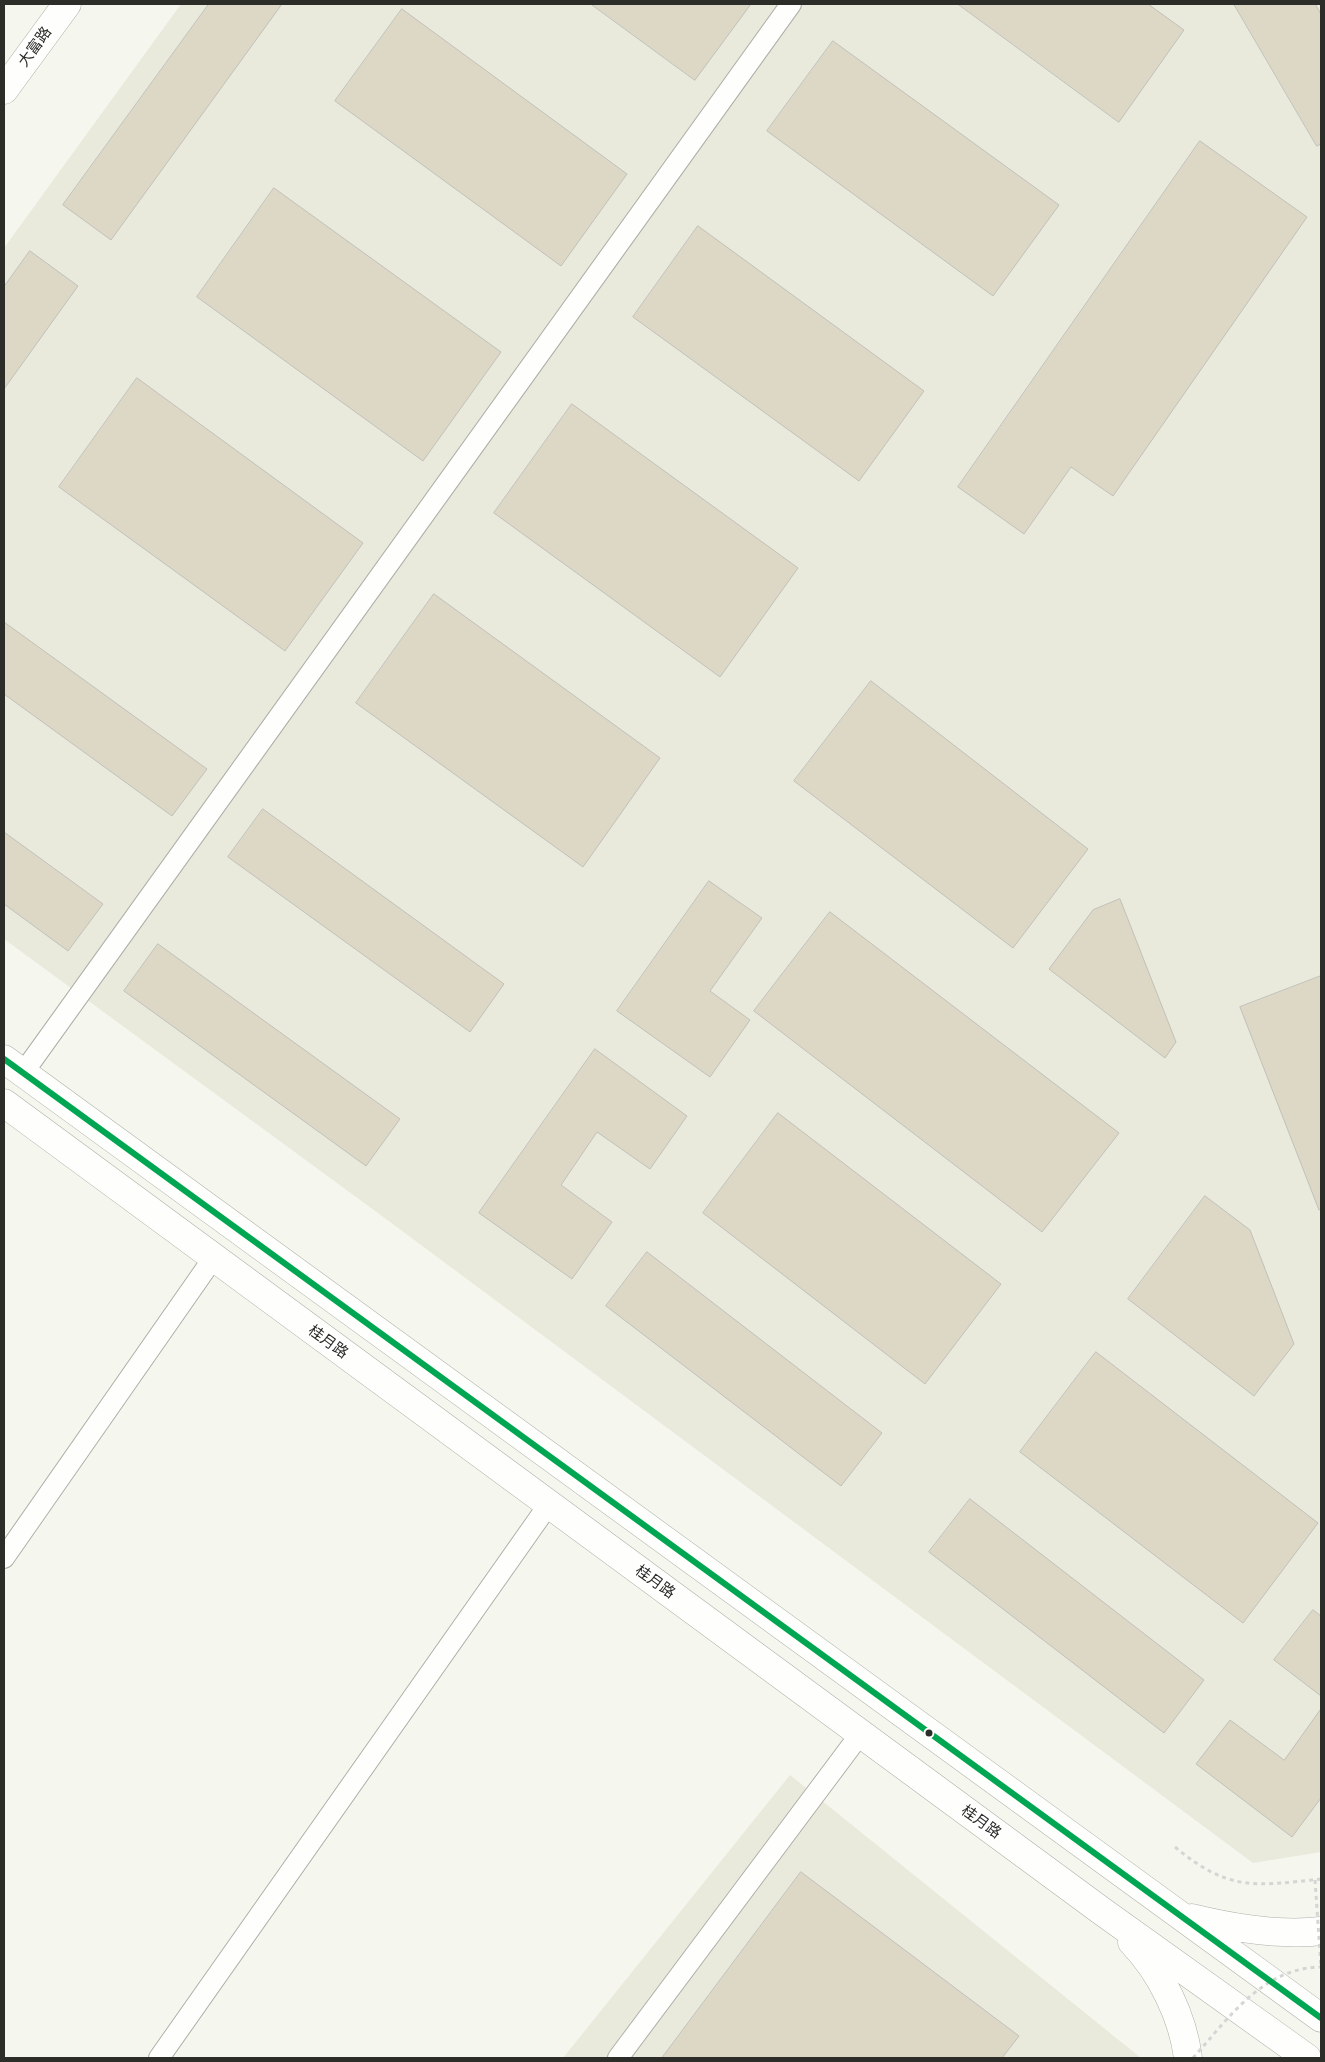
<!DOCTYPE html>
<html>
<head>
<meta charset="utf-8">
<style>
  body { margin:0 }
  #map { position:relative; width:1325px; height:2062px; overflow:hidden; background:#f5f6ee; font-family:"Alegreya Sans",sans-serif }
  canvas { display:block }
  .frame { position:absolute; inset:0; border:5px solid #2c2d28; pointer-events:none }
</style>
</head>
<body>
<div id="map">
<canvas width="1325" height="2062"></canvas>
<div class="frame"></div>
</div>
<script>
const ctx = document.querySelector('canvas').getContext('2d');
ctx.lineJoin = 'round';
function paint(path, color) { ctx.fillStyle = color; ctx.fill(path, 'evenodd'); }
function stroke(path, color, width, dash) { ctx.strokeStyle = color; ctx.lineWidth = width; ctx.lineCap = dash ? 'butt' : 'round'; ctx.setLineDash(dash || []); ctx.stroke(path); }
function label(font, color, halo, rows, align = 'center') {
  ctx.font = font + ' "Alegreya Sans","Noto Sans SC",sans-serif'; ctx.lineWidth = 4.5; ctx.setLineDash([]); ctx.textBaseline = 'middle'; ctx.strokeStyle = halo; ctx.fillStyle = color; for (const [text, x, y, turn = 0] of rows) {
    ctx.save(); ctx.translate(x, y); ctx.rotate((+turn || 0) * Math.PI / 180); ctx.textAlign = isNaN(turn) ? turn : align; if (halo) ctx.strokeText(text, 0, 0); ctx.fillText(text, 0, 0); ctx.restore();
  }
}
paint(new Path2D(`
  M181 4H1321V1852L1253 1863 382 1216 4 939V248Z
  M790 1775 1141 2058H563Z`), '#e9eadc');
const building = new Path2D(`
  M209 4H282L111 240 63 205Z
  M591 4H751L695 80Z
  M958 4H1148L1184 30 1119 122Z
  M1234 4H1315L1321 14V144L1317 146Z
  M402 9 627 174 561 266 335 101Z
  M833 41 1059 205 993 296 767 131Z
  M1200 141 1307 217 1113 496 1071 467 1024 534 958 487Z
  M274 188 501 352 423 461 197 297Z
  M698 226 924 391 859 481 633 317Z
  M30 251 78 286 4 389V287Z
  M137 378 363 543 285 651 59 487Z
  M572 404 798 568 720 677 494 513Z
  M434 594 660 758 583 867 356 703Z
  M4 622 207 769 172 816 4 694Z
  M871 681 1088 849 1013 948 794 781Z
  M263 809 504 984 470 1032 228 857Z
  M4 832 103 904 68 951 4 904Z
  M709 881 762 918 710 991 750 1020 710 1077 617 1011Z
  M1120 899 1176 1042 1165 1058 1049 969 1093 910Z
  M830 912 1119 1133 1042 1232 754 1011Z
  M158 944 400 1119 366 1166 124 991Z
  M1321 976V1209L1319 1210 1240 1007Z
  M595 1049 687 1116 650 1169 597 1132 561 1185 612 1222 572 1279 479 1213Z
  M778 1113 1001 1284 925 1384 703 1213Z
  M1205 1196 1250 1230 1294 1344 1254 1396 1128 1299Z
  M647 1252 882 1433 841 1486 606 1306Z
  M1096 1352 1318 1523 1243 1623 1020 1452Z
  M970 1499 1204 1680 1164 1733 929 1552Z
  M1313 1610 1321 1616V1696L1274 1660Z
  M1321 1709V1798L1292 1837 1196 1764 1230 1720 1284 1760Z
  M801 1872 1019 2036 1002 2058H662Z`);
paint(building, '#ddd8c6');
stroke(building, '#c1c1bb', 1);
const lane = new Path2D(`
  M23 1073 791 4
  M4 1558 214 1257
  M159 2058 549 1504
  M618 2058 861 1733`);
const secondary = new Path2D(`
  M4 90 67 4
  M4 1059 1321 2018
  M4 1103 1103 1912 1307 2058
  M1192 1918C1233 1928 1278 1936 1321 1931
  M1132 1942C1161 1972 1183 2017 1188 2058`);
stroke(lane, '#aeaea9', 22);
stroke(secondary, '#aeaea9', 29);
stroke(new Path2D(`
  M1175 1847C1229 1892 1256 1886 1321 1879`), '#d5d5d3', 3, [4, 4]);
stroke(lane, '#fefefc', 20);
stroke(secondary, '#fefefc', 28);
stroke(new Path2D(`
  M1315 1880 1321 1967
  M1193 2058C1229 2018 1262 1968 1321 1967`), '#d5d5d3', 3, [4, 4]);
stroke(new Path2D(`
  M4 1059 1321 2018`), '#00a651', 6);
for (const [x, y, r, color] of [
  [929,1733,4.5,"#2c2d28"]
]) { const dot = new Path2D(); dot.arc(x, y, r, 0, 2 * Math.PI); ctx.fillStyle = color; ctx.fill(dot); stroke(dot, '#fff', 2); }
label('15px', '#2c2d28', '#fff', [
  ["大富路",35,47,-54],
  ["桂月路",328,1342,36],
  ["桂月路",655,1582,36],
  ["桂月路",981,1822,36]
]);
</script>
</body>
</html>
